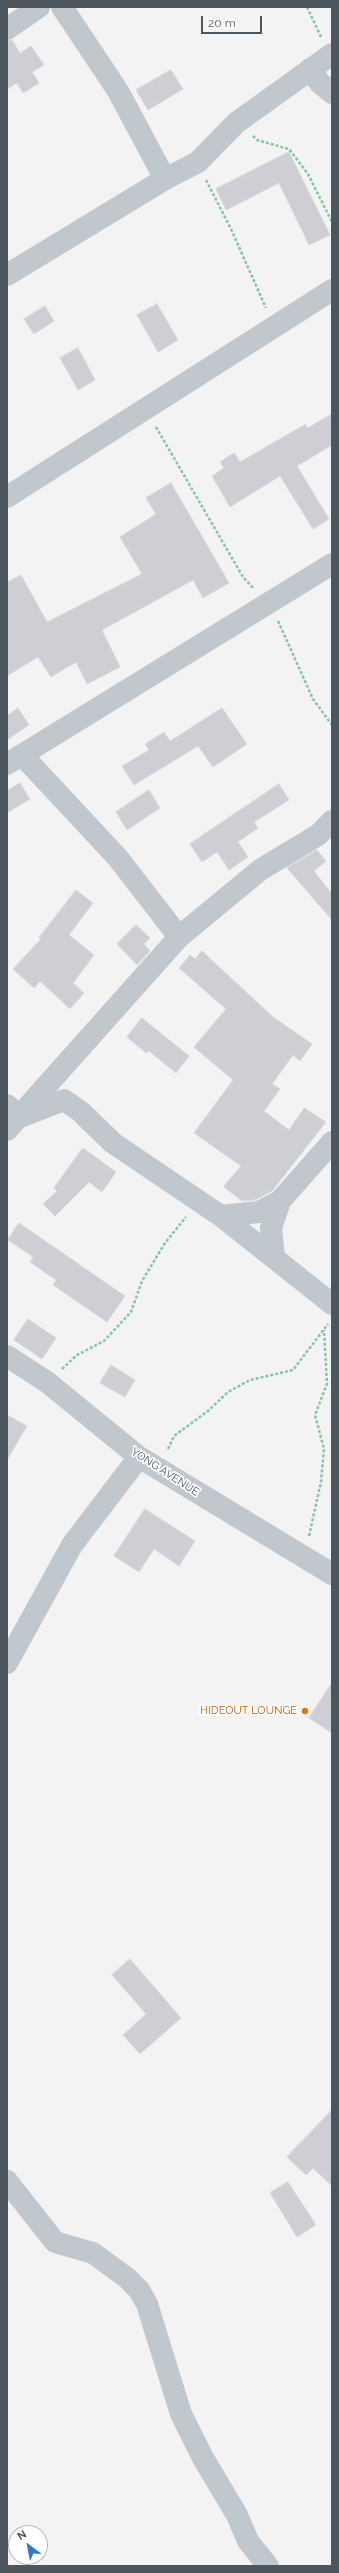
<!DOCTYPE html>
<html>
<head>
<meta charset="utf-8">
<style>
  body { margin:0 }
  #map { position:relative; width:339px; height:2573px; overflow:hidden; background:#f4f3f3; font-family:Raleway,sans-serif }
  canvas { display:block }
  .frame { position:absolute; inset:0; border:8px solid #4c565e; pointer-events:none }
  .north { position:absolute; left:8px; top:2525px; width:40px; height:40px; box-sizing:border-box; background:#fff; border:1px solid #b7bbbf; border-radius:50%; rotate:328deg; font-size:11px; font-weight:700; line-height:16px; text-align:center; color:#4c565e }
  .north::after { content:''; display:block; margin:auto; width:14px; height:18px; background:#2e78d4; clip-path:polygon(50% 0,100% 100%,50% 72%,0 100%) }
  .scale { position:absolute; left:201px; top:16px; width:61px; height:18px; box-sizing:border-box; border:2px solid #4c565e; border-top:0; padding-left:5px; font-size:12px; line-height:14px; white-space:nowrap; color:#4c565e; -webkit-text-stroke:3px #fff; paint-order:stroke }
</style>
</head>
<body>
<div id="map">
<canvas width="339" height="2573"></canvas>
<div class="frame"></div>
<div class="north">N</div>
<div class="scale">20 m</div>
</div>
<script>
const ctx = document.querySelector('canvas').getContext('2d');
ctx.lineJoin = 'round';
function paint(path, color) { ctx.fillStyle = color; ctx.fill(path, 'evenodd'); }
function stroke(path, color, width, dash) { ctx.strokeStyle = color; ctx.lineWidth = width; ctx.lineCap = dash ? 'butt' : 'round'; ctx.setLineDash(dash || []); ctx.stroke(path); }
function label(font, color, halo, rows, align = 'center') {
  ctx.font = font + ' Raleway,sans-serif'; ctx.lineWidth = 3.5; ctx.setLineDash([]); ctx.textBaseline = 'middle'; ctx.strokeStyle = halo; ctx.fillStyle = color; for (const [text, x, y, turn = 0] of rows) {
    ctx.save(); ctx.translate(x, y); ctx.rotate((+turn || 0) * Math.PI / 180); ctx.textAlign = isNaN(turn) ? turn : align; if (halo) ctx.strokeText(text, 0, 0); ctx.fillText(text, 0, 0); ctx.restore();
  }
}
const building = new Path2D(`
  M12 40 20 53 31 46 44 65 32 72 39 83 23 93 17 83 7 89V41Z
  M171 70 183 89 148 110 136 90Z
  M289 152 330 235 309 245 279 183 226 210 216 189Z
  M157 304 178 340 158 352 137 315Z
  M45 306 54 321 34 334 24 319Z
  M78 348 95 380 78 390 60 358Z
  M332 414V445L297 466 329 519 313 529 280 476 230 507 212 476 224 468 220 462 234 453 240 462 306 424 307 428Z
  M171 483 229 583 203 598 193 580 102 630 120 667 87 684 76 662 51 677 38 657 7 676V582L21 575 47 622 142 574 120 537 156 514 146 498Z
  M18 708 29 725 7 740V716Z
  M222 708 247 744 213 767 198 746 134 785 122 766 149 750 145 744 164 732 170 741Z
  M20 783 30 799 7 813V791Z
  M279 784 289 800 254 822 258 828 238 842 248 857 229 870 217 852 202 862 190 844Z
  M149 790 160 808 127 830 116 812Z
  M317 850 326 861 314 871 332 894V920L287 868Z
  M76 890 93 903 69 935 94 955 73 983 84 993 70 1009 40 981 34 988 13 969 41 939 39 938Z
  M136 925 150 938 144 944 150 951 137 965 117 944Z
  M202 951 273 1017 312 1044 300 1061 293 1055 272 1084 280 1089 264 1111 289 1130 304 1108 326 1122 272 1191 255 1200 242 1201 225 1188 224 1186 241 1166 194 1133 233 1080 194 1047 226 1009 179 968 190 955 195 959Z
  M142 1018 189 1056 176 1073 149 1051 146 1053 127 1037Z
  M83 1148 116 1172 102 1192 89 1182 55 1216 43 1204 57 1191 54 1188Z
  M19 1223 125 1296 107 1322 53 1285 56 1280 30 1262 33 1257 8 1240Z
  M28 1319 56 1338 42 1359 14 1340Z
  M111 1365 135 1380 125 1397 100 1383Z
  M7 1415 27 1426 7 1460Z
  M145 1509 195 1541 179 1566 154 1549 139 1572 114 1556Z
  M332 1683V1733L309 1718Z
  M130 1959 181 2018 140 2054 123 2035 146 2014 112 1975Z
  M332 2110V2186L313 2168 306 2175 287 2157Z
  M288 2182 316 2225 297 2237 270 2193Z`);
paint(building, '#cdcfd4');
stroke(building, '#d7d9dd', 1);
stroke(new Path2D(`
  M307 7 321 37
  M253 136 257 140 289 149 308 174 332 222
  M206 180 231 229 266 308
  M156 427 243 577 254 589
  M278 621 313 699 332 725
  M62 1369 77 1355 104 1341 131 1312 142 1281 165 1243 186 1217
  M168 1449 174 1436 208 1411 228 1392 250 1380 293 1370 328 1324
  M309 1536 321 1482 324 1449 315 1415 327 1384 324 1330`), '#82c7a4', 2.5, [3, 2]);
stroke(new Path2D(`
  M62 7 118 91 165 179
  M7 29 39 7
  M310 69 320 83 332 93
  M7 275 165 179 198 162 236 123 332 54
  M7 497 332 290
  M22 755 118 858 179 937
  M7 764 332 564
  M7 1105 20 1117 64 1100 81 1112 113 1143 221 1216 332 1304
  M7 1130 179 937 260 870 318 835 332 821
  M221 1216 259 1212 280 1201
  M274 1258 271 1228 280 1201 332 1142
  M7 1356 47 1382 139 1457 332 1574
  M7 1663 72 1545 139 1457
  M7 2181 55 2242 93 2253 127 2278 139 2290 147 2304 181 2414 203 2458 237 2515 248 2541 268 2566`), '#c0c7cd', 22);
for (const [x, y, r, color] of [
  [305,1711,4,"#e8710a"]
]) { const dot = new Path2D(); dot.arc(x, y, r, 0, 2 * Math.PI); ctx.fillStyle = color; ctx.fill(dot); stroke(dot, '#fff', 1.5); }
label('11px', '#4c565e', '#fff', [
  ["YONG AVENUE",165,1472,33]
]);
label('11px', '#c56008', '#fff', [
  ["HIDEOUT LOUNGE",297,1711]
], 'right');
</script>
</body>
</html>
